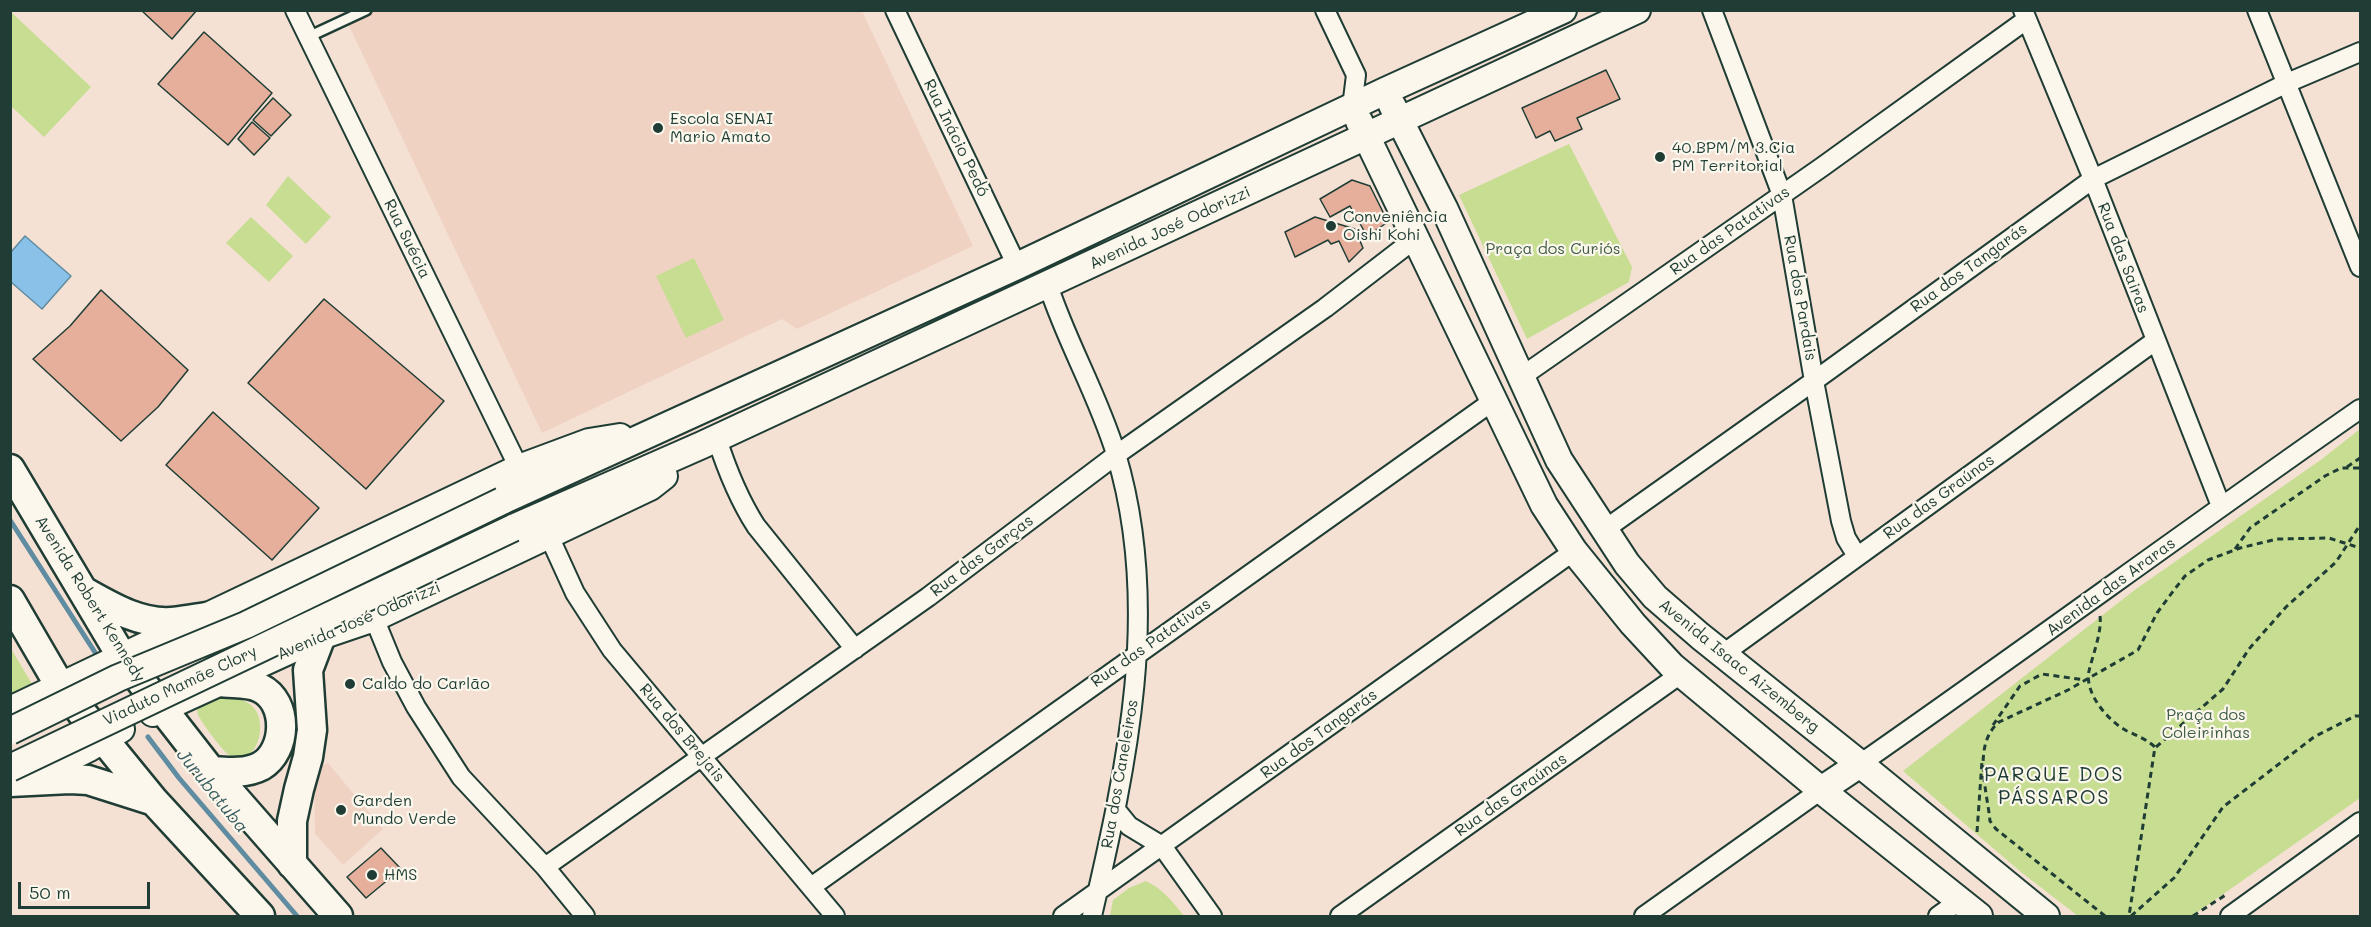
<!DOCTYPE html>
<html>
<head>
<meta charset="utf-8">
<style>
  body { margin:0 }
  #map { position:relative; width:2371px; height:927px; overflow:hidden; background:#f4e1d4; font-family:Mali,sans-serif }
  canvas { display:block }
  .frame { position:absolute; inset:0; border:12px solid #1f3d34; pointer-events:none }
  .scale { position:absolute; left:18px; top:882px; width:132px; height:27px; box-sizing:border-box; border:3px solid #1f3d34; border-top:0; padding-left:8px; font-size:18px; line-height:21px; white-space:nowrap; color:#1f3d34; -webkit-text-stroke:4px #fbf7ec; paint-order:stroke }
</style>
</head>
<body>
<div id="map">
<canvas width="2371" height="927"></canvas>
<div class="frame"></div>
<div class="scale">50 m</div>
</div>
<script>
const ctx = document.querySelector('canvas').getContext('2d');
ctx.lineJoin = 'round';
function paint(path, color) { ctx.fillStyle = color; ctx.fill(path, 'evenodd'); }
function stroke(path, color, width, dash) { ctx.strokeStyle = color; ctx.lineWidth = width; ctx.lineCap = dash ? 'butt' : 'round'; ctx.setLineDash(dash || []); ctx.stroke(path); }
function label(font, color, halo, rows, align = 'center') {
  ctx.font = font + ' Mali,sans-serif'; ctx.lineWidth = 4.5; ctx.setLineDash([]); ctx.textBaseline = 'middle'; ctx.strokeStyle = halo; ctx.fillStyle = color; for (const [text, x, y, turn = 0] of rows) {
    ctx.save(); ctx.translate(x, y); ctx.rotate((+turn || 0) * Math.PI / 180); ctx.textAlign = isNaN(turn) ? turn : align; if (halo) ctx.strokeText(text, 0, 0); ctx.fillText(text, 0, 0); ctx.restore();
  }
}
paint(new Path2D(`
  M342 11H862L973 246 797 329 782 319 542 433Z
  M328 763 383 829 343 865 315 834 314 768Z`), '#f0d2c3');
paint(new Path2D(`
  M11 12 91 87 44 137 11 106Z
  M1569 144 1632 267 1629 282 1527 339 1459 195Z
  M288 176 331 217 306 244 266 205Z
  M251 217 293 256 269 282 226 243Z
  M694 258 724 320 686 338 656 276Z
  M2360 429V798L2192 916H2078L2021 872 1903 771 2136 589 2322 459Z
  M10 647 35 689 10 700Z
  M229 696C238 698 248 701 254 708 267 723 259 762 234 758 225 756 203 724 198 715L197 710C205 698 216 697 229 696Z
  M1146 881C1163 889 1172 901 1184 916H1110L1113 900 1129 888Z`), '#c6dd92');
const water = new Path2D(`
  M25 236 71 276 42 309 11 282V252Z`);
paint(water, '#8ac1e8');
stroke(water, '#5f8ca0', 1.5);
stroke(new Path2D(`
  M10 520 98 657
  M148 737 179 778 297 916`), '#5f8ca0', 5);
const building = new Path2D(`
  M141 10H197L172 39Z
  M204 32 272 93 228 145 158 84Z
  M1606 70 1620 99 1577 118 1582 129 1555 141 1550 131 1536 138 1522 108Z
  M273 98 291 115 271 136 253 120Z
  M252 122 270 138 254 155 238 139Z
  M1352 180 1370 186 1388 222 1367 236 1350 206 1330 217 1320 199Z
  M1315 217 1355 229 1363 248 1349 262 1339 241 1331 244 1328 240 1295 257 1285 232Z
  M101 290 188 370 158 407 121 441 33 359 70 326Z
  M324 299 444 401 366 489 248 383Z
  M213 412 319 508 272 560 166 465Z
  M381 848 401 869 366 898 347 877Z`);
paint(building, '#e5af9b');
stroke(building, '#1f3d34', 1.5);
const lane = new Path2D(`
  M308 37 366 10`);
const street = new Path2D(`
  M295 10 519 468
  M895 10 1017 266
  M1325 10 1356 75 1352 107
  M1712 10 1782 195 1814 381 1841 521 1846 538 1857 556
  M2023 10 2093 179 2221 506
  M2257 10 2360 267
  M1048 285C1067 343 1098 395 1116 454 1162 607 1127 765 1092 916
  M1521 377 1822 167 2026 20
  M717 439C727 470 738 498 756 526L855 649
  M1604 530 1814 381 2093 179 2287 83 2360 52
  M549 536 575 593 612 650 835 916
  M374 618 392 662 416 707 461 777 545 867 585 916
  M1723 654 2155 341
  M1860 764C2028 647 2192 526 2360 409
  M1116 810 1129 826 1162 846 1212 916
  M545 867 928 597 1116 455 1325 308 1416 238
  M811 887 1493 401
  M1063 916 1574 551
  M1340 916 1682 673
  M1644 916 1821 790
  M1938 916 1959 901
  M2230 916 2360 822`);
const secondary = new Path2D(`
  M1392 105 1444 208 1559 460 1627 564 1655 597 1700 636 1860 764 2046 916
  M1359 121 1544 505 1574 551 1633 624 1672 666 1821 790 1979 916
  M502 501 1017 266 1385 91 1563 10
  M513 528 702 445 1637 10
  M10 710 519 468 589 442 620 437
  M153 713 321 636 374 618 650 487 664 476
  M23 781 89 748 121 729
  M1821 790 1860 764`);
const primary = new Path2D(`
  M10 469 122 657 211 771 338 916
  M83 591C110 606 139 624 171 622 184 621 196 618 209 617
  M10 600 60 686 154 801 260 916
  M211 771C227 772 246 774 261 766 287 751 289 702 260 688 249 682 232 684 219 682
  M10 782 70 779 88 780 154 801
  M292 864V821L299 789 308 757 312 730 308 670 321 636`);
stroke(lane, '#1f3d34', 14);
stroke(street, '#1f3d34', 22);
stroke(secondary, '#1f3d34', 30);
stroke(primary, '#1f3d34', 33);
stroke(new Path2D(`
  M2347 467 2360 458
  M2235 549 2250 528 2325 476 2341 468H2360
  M2100 616C2102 632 2093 654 2089 671 2084 693 2108 721 2127 731 2138 736 2146 739 2155 747L2129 916
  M1993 725 2020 686 2042 674 2085 680
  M2156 747 2223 689 2249 649 2286 607 2336 562 2360 525
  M1977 832 1982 761
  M2105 916 1996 829 1990 821C1987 790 1972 745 1999 722L2068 690 2138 650 2157 613 2174 590 2185 576 2208 560 2240 548 2277 539 2329 538 2360 548
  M2131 916 2174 878 2223 807 2314 737 2355 716H2360
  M2193 916 2227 894`), '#1f3d34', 3, [6, 4.5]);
stroke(lane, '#fbf7ec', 9);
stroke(street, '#fbf7ec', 18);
stroke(secondary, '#fbf7ec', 26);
stroke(primary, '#fbf7ec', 28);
const secondaryBridge = new Path2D(`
  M10 731 118 678 246 625 502 501
  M10 768 513 528`);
stroke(secondaryBridge, '#1f3d34', 30, []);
stroke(secondaryBridge, '#fbf7ec', 26);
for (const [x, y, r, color] of [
  [658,128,6,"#1f3d34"],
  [1660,157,6,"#1f3d34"],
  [1331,226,6,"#1f3d34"],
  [350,684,6,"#1f3d34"],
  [341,810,6,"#1f3d34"],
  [372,875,6,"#1f3d34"]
]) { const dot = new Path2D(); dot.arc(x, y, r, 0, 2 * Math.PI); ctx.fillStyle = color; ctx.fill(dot); stroke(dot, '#fbf7ec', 2); }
label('16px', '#1f3d34', '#fbf7ec', [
  ["Escola SENAI",670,119],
  ["Mario Amato",670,137],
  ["40.BPM/M 3.Cia",1672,148],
  ["PM Territorial",1672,166],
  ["Conveniência",1343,217],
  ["Oishi Kohi",1343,235],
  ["Caldo do Carlão",362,684],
  ["Garden",353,801],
  ["Mundo Verde",353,819],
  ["HMS",384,875]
], 'left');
label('16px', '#1f3d34', '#fbf7ec', [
  ["Rua Inácio Pedó",956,138,64],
  ["Avenida José Odorizzi",1170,228,-25],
  ["Rua das Patativas",1730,231,-35],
  ["Rua Suécia",407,239,64],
  ["Rua das Sairas",2123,258,69],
  ["Rua dos Tangarás",1969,268,-36],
  ["Rua dos Pardais",1800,298,80],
  ["Rua das Graúnas",1939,497,-36],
  ["Rua das Garças",982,556,-37],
  ["Avenida das Araras",2111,587,-36],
  ["Avenida Robert Kennedy",90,599,58],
  ["Avenida José Odorizzi",359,621,-23],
  ["Rua das Patativas",1151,643,-35],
  ["Avenida Isaac Aizemberg",1739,666,39],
  ["Viaduto Mamãe Clory",180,686,-25],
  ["Rua dos Brejais",682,733,50],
  ["Rua dos Tangarás",1319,734,-36],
  ["Rua dos Caneleiros",1120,774,-80],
  ["Rua das Graúnas",1511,795,-35]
]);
label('16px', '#405d47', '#fbf7ec', [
  ["Praça dos Curiós",1553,249],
  ["Praça dos",2206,715],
  ["Coleirinhas",2206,733]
]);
label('italic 18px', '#3a5e61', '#fbf7ec', [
  ["Jurubatuba",212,791,51]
]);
ctx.letterSpacing = '1.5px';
label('20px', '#1f3d34', '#fbf7ec', [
  ["PARQUE DOS",2054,775],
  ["PÁSSAROS",2054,798]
]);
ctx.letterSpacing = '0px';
</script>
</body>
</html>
